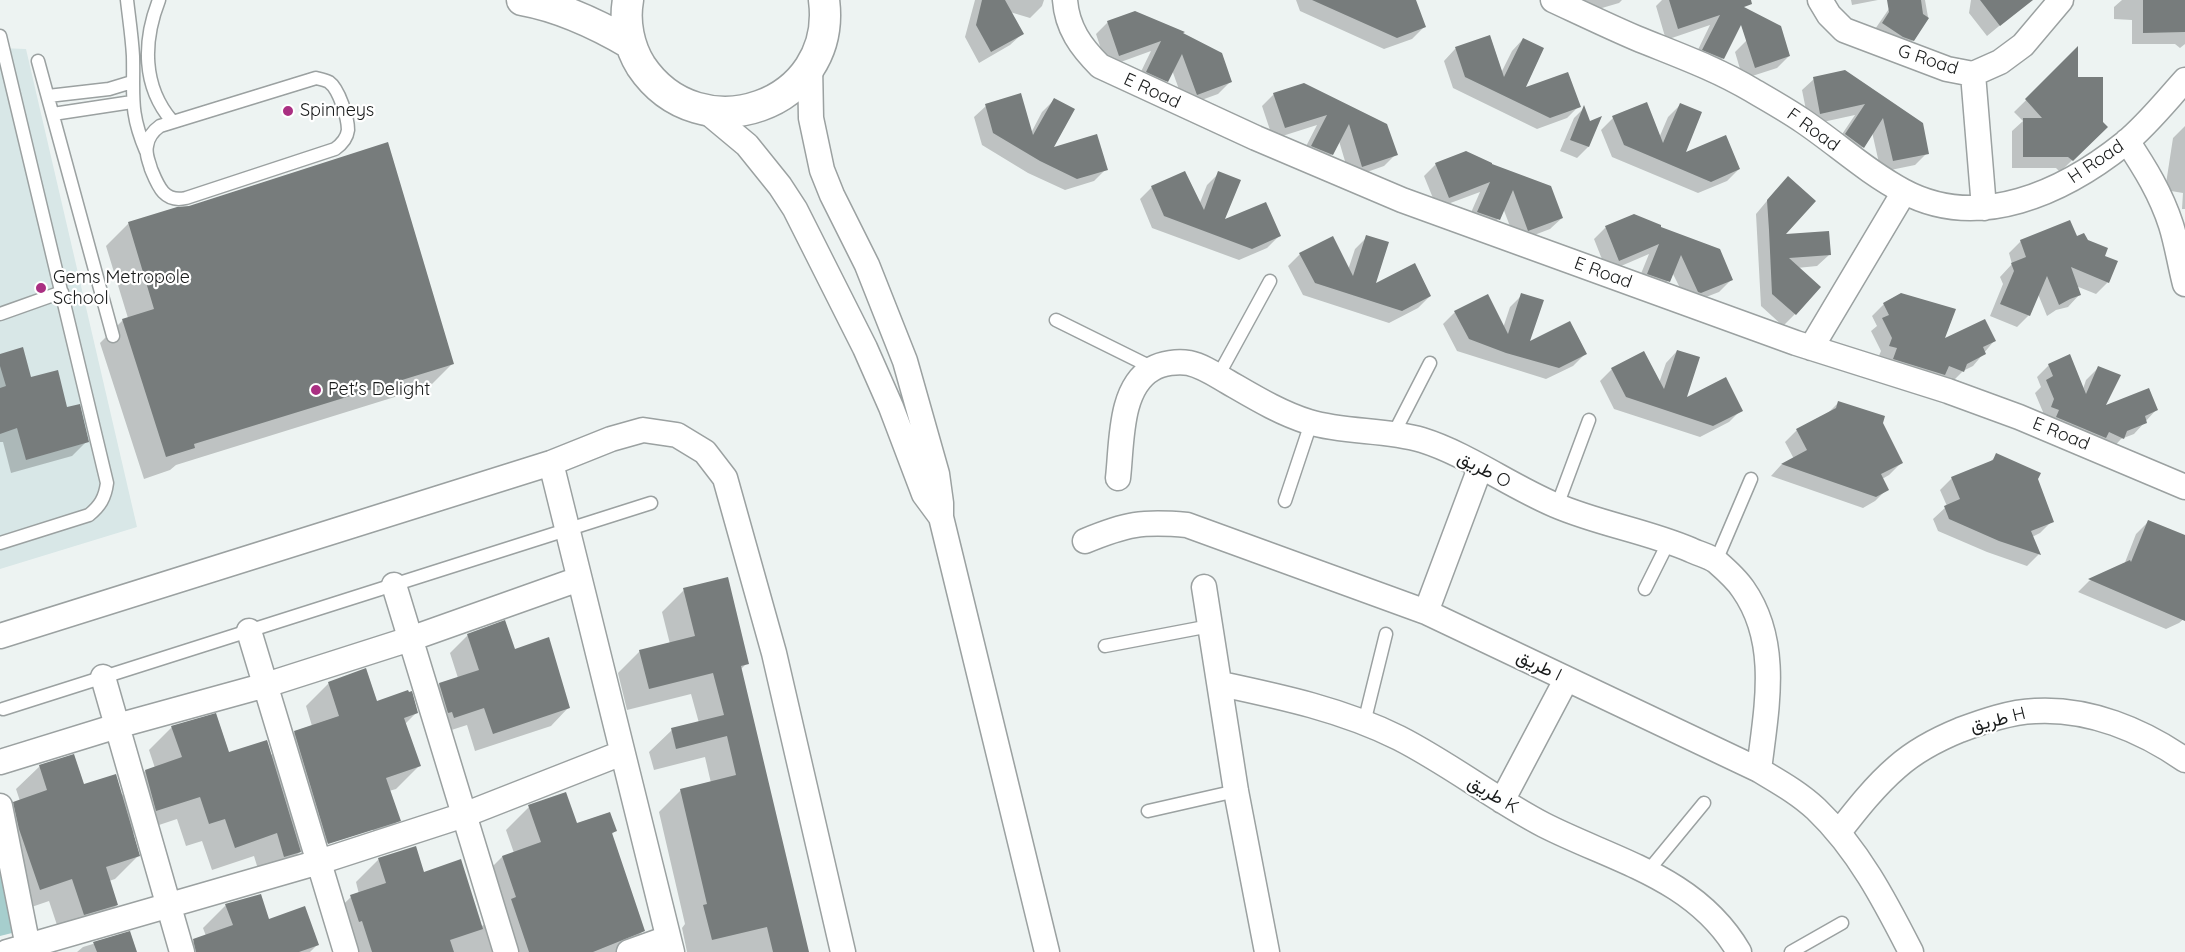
<!DOCTYPE html>
<html>
<head>
<meta charset="utf-8">
<style>
  body { margin:0 }
  canvas { display:block; background:#edf3f2 }
</style>
</head>
<body>
<canvas width="2185" height="952"></canvas>
<script>
const ctx = document.querySelector('canvas').getContext('2d');
ctx.lineJoin = 'round';
function paint(path, color) { ctx.fillStyle = color; ctx.fill(path, 'evenodd'); }
function stroke(path, color, width, dash) { ctx.strokeStyle = color; ctx.lineWidth = width; ctx.lineCap = dash ? 'butt' : 'round'; ctx.setLineDash(dash || []); ctx.stroke(path); }
function label(font, color, halo, rows, align = 'center') {
  ctx.font = font + ' Quicksand,Vazirmatn,sans-serif'; ctx.lineWidth = 4.5; ctx.setLineDash([]); ctx.textBaseline = 'middle'; ctx.strokeStyle = halo; ctx.fillStyle = color; for (const [text, x, y, turn = 0] of rows) {
    ctx.save(); ctx.translate(x, y); ctx.rotate((+turn || 0) * Math.PI / 180); ctx.textAlign = isNaN(turn) ? turn : align; if (halo) ctx.strokeText(text, 0, 0); ctx.fillText(text, 0, 0); ctx.restore();
  }
}
paint(new Path2D(`
  M0 48 26 49 137 527 0 569Z`), '#d8e7e7');
paint(new Path2D(`
  M0 864 16 932 0 936Z`), '#a6cecd');
paint(new Path2D(`
  M975 0H1044L1042 6 1030 18 1010 12 1022 34 1010 45 979 63 965 37Z
  M1296 0H1415L1424 27 1412 39 1384 49 1300 11Z
  M1580 0H1622L1619 3 1585 13Z
  M1662 0H1727L1723 58 1711 70 1692 62 1710 25 1666 40 1656 6Z
  M1851 0H1878L1852 5Z
  M1895 0H1925L1928 17 1913 40 1901 52 1871 35Z
  M1971 0H2025L2027 3 1987 36 1969 13Z
  M2122 0H2185V44L2180 48 2175 44H2132V20L2114 19V7Z
  M1108 22 1182 34 1230 82 1218 94 1185 106 1172 70 1167 81 1155 93 1135 84 1151 51 1107 67 1096 34Z
  M1489 37 1501 73 1512 51 1523 39V90L1579 106 1567 118 1537 129 1453 88 1444 61 1455 49Z
  M1747 40 1789 56 1777 68 1743 79 1735 52Z
  M2077 50V78L2101 122 2106 127 2060 172 2056 168H2012V131L2023 121 2014 112Z
  M1845 72 1927 153 1915 165 1881 172 1872 132 1863 147 1851 159 1834 146 1855 115 1809 125 1802 90 1814 79Z
  M1304 84 1396 154 1384 166 1350 178 1339 141 1332 154 1320 166 1300 158 1317 125 1273 139 1262 106 1274 94Z
  M1054 100 1051 150 1106 169 1094 181 1065 190 1028 173 982 145 974 117 986 106 1031 133 1042 112Z
  M1680 105 1683 154 1739 169 1727 181 1698 193 1612 157 1601 130 1613 118 1659 138 1668 117Z
  M1584 108 1588 147 1577 158 1560 151 1574 118Z
  M2185 126V209H2182L2183 193 2165 190 2173 138Z
  M1466 153 1562 218 1550 229 1516 242 1503 208 1498 219 1486 231 1466 224 1480 192 1437 208 1424 176 1436 164Z
  M1219 173 1222 222 1279 236 1267 248 1239 260 1152 228 1140 199 1152 187 1199 205 1207 185Z
  M1776 190 1783 236 1829 255 1817 266 1797 268 1795 314 1783 326 1761 306 1756 214Z
  M1634 216 1731 280 1719 292 1688 304 1672 272 1668 281 1656 293 1636 286 1649 254 1607 272 1594 239 1605 228Z
  M129 223 453 363 430 386 176 465 170 470 144 479 100 343 123 320 128 318 106 246Z
  M1367 237 1374 286 1430 296 1418 308 1389 323 1303 295 1288 266 1300 254 1348 270 1355 249Z
  M2076 238 2087 241 2108 282 2096 294 2076 286 2079 295 2068 307 2056 310 2047 316 2038 294 2029 315 2017 327 1990 316 2003 284 2000 277 2012 264 2009 253 2021 241Z
  M1522 295 1528 344 1585 354 1573 366 1546 379 1457 351 1443 324 1455 312 1503 328 1510 307Z
  M1884 304 1942 341H1994L1973 366 1963 371 1951 383 1878 358 1881 351 1871 331 1877 326 1872 316Z
  M1677 351 1684 400 1741 410 1729 422 1700 437 1614 409 1600 381 1612 369 1643 353 1659 383 1666 363Z
  M0 356 66 409 87 441 72 456 11 473 3 442H0Z
  M2049 365 2083 389 2086 380 2098 368 2103 408 2156 410 2134 434 2121 439 2111 450 2040 419 2043 412 2035 393 2041 387 2037 377Z
  M1839 402 1881 423 1901 463 1889 475 1882 479 1887 489 1875 501 1863 508 1771 476 1781 465 1794 459 1785 442 1797 430 1827 414Z
  M1997 455 2037 479 2052 521 2040 533 2032 537 2039 554 2027 566 1987 552 1938 531 1933 519 1947 506 1940 490 1952 478 1988 464Z
  M2148 522 2185 536V618L2179 623 2166 629 2078 592 2089 581 2124 565 2136 534Z
  M684 590 747 663 740 670 808 952H687L682 928 685 924 659 812 681 790 711 783 705 757 654 770 649 752 672 730 699 723 691 694 627 710 618 673 640 651 670 644 662 612Z
  M468 635 514 650 568 708 551 726 475 751 467 725 436 735 422 702 439 684 458 678 450 653Z
  M329 683 376 703 416 713 405 724 419 766 396 789 389 791 399 820 376 843 305 866 301 851 276 875 261 879 254 856 212 870 202 841 186 846 177 819 132 834 138 856 115 879 109 881 117 905 94 928 61 937 49 901 17 912 0 817 14 803 20 801 16 789 40 766 83 786 121 796 145 771 155 768 149 750 172 727 228 754 270 756 295 732 312 726 306 706ZM373 828V831L322 848 321 845Z
  M529 807 576 825 615 831 611 835 643 931 622 952H342L327 920 351 897 359 894 356 882 379 859 423 874 481 927 492 917 479 880 502 857 514 853 506 830Z
  M226 905 268 920 317 945 310 952H183L194 941 206 936 203 928Z
  M129 933 135 952H77L83 947Z`), '#0003');
paint(new Path2D(`
  M982 0H1005L1024 34 991 52 976 25Z
  M1312 0H1416L1426 27 1397 38Z
  M1669 0H1751L1752 4 1744 7 1781 26 1790 56 1755 68 1741 25 1724 59 1702 50 1720 15 1678 29Z
  M1887 0H1921L1923 14 1929 18 1914 41 1903 37 1882 23 1889 12Z
  M1980 0H2033L2000 26Z
  M2143 0H2185V32L2143 33Z
  M1135 11 1185 32 1183 33 1222 53 1232 82 1197 95 1182 54 1168 82 1146 72 1161 41 1119 56 1107 21Z
  M1490 35 1504 77 1523 38 1544 48 1526 87 1568 72 1581 107 1550 118 1465 77 1455 47Z
  M2078 46V77H2103V122L2108 127 2073 161 2068 157H2023V118H2042L2025 99Z
  M1845 70 1923 123 1929 154 1893 161 1883 118 1864 148 1845 134 1865 104 1820 114 1813 77Z
  M1304 83 1387 124 1398 155 1362 167 1349 124 1333 155 1311 146 1327 115 1285 128 1273 93Z
  M1021 93 1033 135 1054 98 1075 109 1054 147 1097 134 1108 170 1077 179 1040 161 993 133 985 104Z
  M1647 102 1663 143 1680 103 1702 112 1686 152 1726 135 1740 169 1711 182 1624 145 1612 116Z
  M1584 105 1590 121 1602 116 1589 147 1570 140Z
  M388 142 454 364 194 444 195 448 166 457 122 319 154 309 128 222 177 207 189 206Z
  M1466 151 1492 163V164L1551 186 1563 218 1528 231 1513 190 1500 220 1477 212 1490 182 1449 198 1435 163Z
  M1185 171 1204 210 1218 171 1241 180 1225 219 1266 202 1281 236 1252 249 1164 216 1151 186Z
  M1788 176 1816 201 1786 234 1829 231 1831 255 1789 258 1821 287 1796 315 1772 294 1769 230 1767 200Z
  M1634 214 1661 225V227L1720 249 1733 280 1701 293 1698 292 1681 255 1670 282 1647 274 1659 244 1619 261 1605 226Z
  M2070 220 2077 236 2084 233 2088 240 2108 248 2105 256 2118 261 2109 283 2071 267 2081 295 2070 299 2059 305 2047 276 2030 316 2000 304 2014 271 2011 263 2026 257 2020 240Z
  M1366 235 1389 242 1376 283 1415 263 1431 296 1402 311 1315 283 1299 253 1333 236 1353 276Z
  M1521 293 1544 300 1530 341 1570 321 1587 354 1559 368 1506 353 1469 339 1454 311 1488 294 1508 334Z
  M1901 293 1956 309 1945 338 1985 319 1996 341 1983 347 1986 354 1967 364 1964 372 1949 366 1945 375 1893 359 1897 348 1889 346 1892 338 1882 318 1889 315 1883 303Z
  M23 347 31 377 58 370 67 407 80 404 89 442 26 460 17 428 0 434V388L6 386 0 366V354Z
  M1677 350 1700 357 1687 397 1726 377 1743 411 1713 426 1626 397 1611 368 1644 351 1664 389Z
  M2070 354 2086 394 2098 366 2121 375 2106 405 2149 388 2158 410 2145 416 2147 423 2127 431 2124 439 2109 432 2106 438 2056 417 2059 410 2051 407 2054 399 2046 380 2053 376 2048 364Z
  M1838 401 1885 416 1883 423 1903 463 1881 474 1889 490 1876 497 1781 464 1807 450 1796 429 1836 408Z
  M1996 453 2041 473 2038 479 2054 522 2031 531 2041 555 1999 541 1949 519 1944 506 1960 499 1951 477 1993 460Z
  M2148 520 2185 535V621L2088 579 2130 560 2131 562Z
  M728 577 749 664 741 666 809 952H773L767 927 712 940 703 905 707 904 680 789 736 775 727 736 676 749 671 728 724 715 713 673 649 689 639 650 695 636 683 588Z
  M505 620 515 649 549 637 570 708 493 734 484 708 454 718 452 712 448 713 439 683 479 670 467 634Z
  M366 668 377 701 408 690 409 692 412 691 418 713 404 718 421 766 386 778 401 821 328 844 294 731 339 716 328 682Z
  M216 713 229 752 267 740 301 852 284 857 277 833 235 848 225 819 209 824 200 797 156 811 145 770 182 757 171 726Z
  M74 754 84 784 116 774 140 856 106 867 118 905 84 915 72 879 40 890 19 829 13 802 47 790 39 765Z
  M566 792 577 823 610 812 617 831 612 833 645 931 593 952H529L511 899 516 897 502 856 541 842 528 805Z
  M416 846 424 872 461 859 483 929 450 940 454 952H372L362 921 359 922 350 895 386 883 378 858Z
  M261 894 269 919 305 906 319 945 299 952H196L193 939 233 925 225 904Z
  M130 931 137 952H97L93 942Z`), '#777c7c');
const service = new Path2D(`
  M127 0C129 18 132 37 133 56 134 96 129 111 146 151
  M159 0C143 41 142 86 172 121
  M0 36 107 483C105 498 100 506 89 515L0 543
  M38 61 113 336
  M316 78C320 79 325 80 329 82 339 89 348 118 348 130 347 138 342 144 335 149L186 198C164 203 158 186 151 169 149 161 145 154 147 146 148 137 153 131 160 126Z
  M48 96 109 89 132 82
  M53 114 132 102
  M0 314 62 292
  M1056 320 1153 368
  M1218 376 1270 281
  M1394 433 1430 363
  M1285 501 1311 423
  M1557 506 1589 420
  M1716 561 1751 479
  M1645 589 1669 541
  M1105 646 1210 626
  M3 709 651 503
  M1364 723 1386 634
  M1148 811 1236 791
  M1648 871 1704 803
  M1791 952 1842 923`);
const minor = new Path2D(`
  M1065 0C1067 28 1081 47 1100 66L1256 138 1402 200 1796 343 1948 391 2019 417 2185 487
  M1553 0C1581 13 1608 26 1636 38 1675 54 1715 68 1752 90 1769 100 1787 110 1803 121 1837 144 1867 172 1903 191 1979 232 2064 192 2125 143 2147 125 2166 101 2185 80
  M1820 0 1829 15 1844 30 1947 69 1973 74 2000 62 2023 45 2061 0
  M810 65 811 118 822 170 832 195 867 265 905 361 937 474 941 503V517L1047 952
  M1973 74 1984 208
  M705 110 747 145 780 186 795 209 865 348 891 407 924 494 941 517
  M2127 141C2145 168 2161 194 2171 225 2177 244 2180 265 2185 284
  M1811 348 1904 192
  M551 463 672 952
  M1118 478C1122 444 1119 388 1152 369 1162 363 1178 361 1189 363 1203 366 1216 375 1228 382 1254 397 1280 413 1309 422 1345 433 1385 429 1422 440 1467 454 1510 486 1555 505 1599 524 1647 531 1691 550 1699 554 1710 556 1717 562 1725 569 1737 580 1743 589 1781 643 1766 710 1759 770
  M1085 541C1126 524 1142 521 1187 525L1426 612 1759 770C1779 782 1799 793 1816 809 1858 849 1885 901 1911 952
  M394 585 506 952
  M1204 587 1236 791 1267 952
  M1426 612 1480 468
  M249 631 346 952
  M0 636 551 463 611 439 643 430 677 435 705 452 725 478 774 653 843 952
  M103 677 182 952
  M1221 684C1282 697 1343 710 1399 738 1450 764 1494 799 1544 825 1615 861 1696 878 1739 952
  M0 762 117 726 266 685 410 639 579 579
  M1502 801 1566 680
  M0 806 29 952
  M1839 832C1857 809 1875 786 1897 767 1915 751 1938 739 1960 730 1984 721 2010 712 2035 711 2089 708 2142 730 2185 760
  M7 952 319 862 464 815 622 753
  M629 952 668 938`);
const tertiary = new Path2D(`
  M522 0C561 7 597 24 631 44
  M628 0C624 22 629 47 641 66 700 154 838 106 824 0`);
stroke(service, '#9ba1a1', 15);
stroke(minor, '#9ba1a1', 27);
stroke(tertiary, '#9ba1a1', 33);
stroke(service, '#fff', 12);
stroke(minor, '#fff', 24);
stroke(tertiary, '#fff', 30);
for (const [x, y, r, color] of [
  [288,111,6,"#aa2f82"],
  [41,288,6,"#aa2f82"],
  [316,390,6,"#aa2f82"]
]) { const dot = new Path2D(); dot.arc(x, y, r, 0, 2 * Math.PI); ctx.fillStyle = color; ctx.fill(dot); stroke(dot, '#fff', 2); }
label('18px', '#181a1a', '#fff', [
  ["G Road",1928,60,18],
  ["E Road",1152,91,25],
  ["F Road",1813,130,36],
  ["H Road",2096,162,-34],
  ["E Road",1603,273,20],
  ["E Road",2061,434,22],
  ["طريق O",1484,470,28],
  ["طريق I",1539,666,26],
  ["طريق H",1998,720,-14],
  ["طريق K",1493,795,31]
]);
label('18px', '#181a1a', '#fff', [
  ["Spinneys",300,111],
  ["Gems Metropole",53,278],
  ["School",53,299],
  ["Pet's Delight",328,390]
], 'left');
</script>
</body>
</html>
